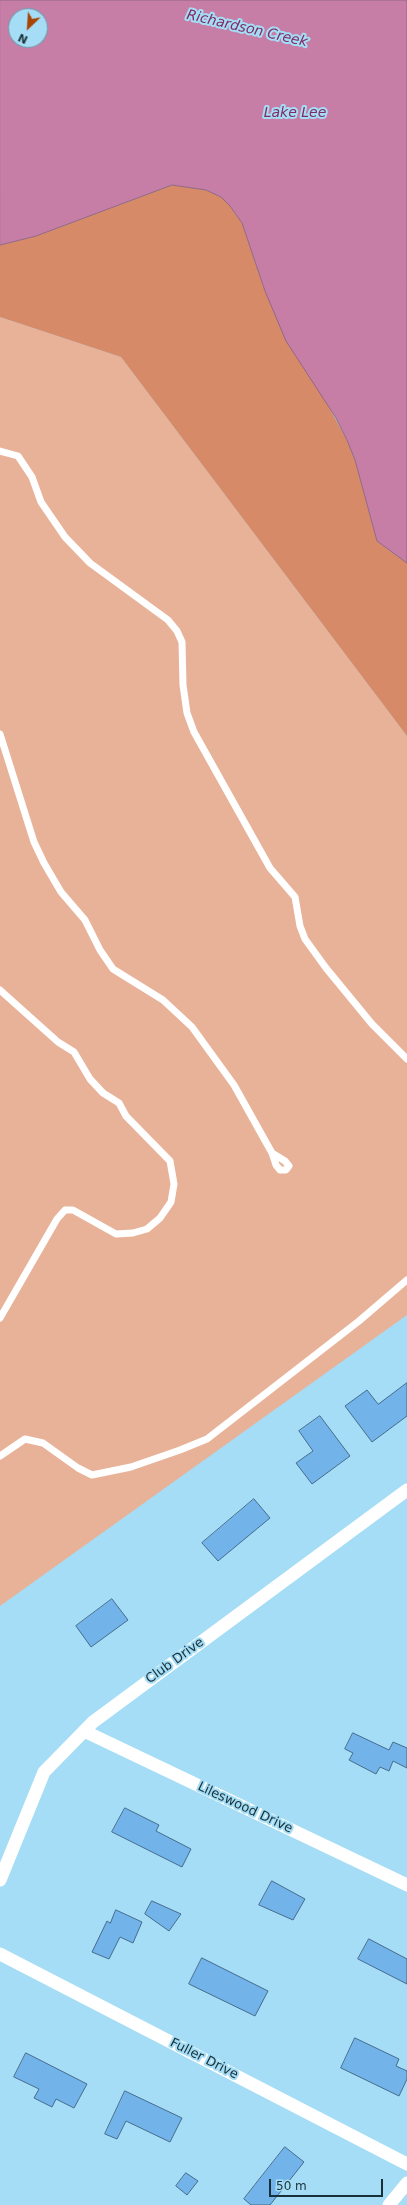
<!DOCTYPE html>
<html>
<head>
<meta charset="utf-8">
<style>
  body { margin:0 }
  #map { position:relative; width:407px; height:2205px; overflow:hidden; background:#a4ddf5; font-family:"DejaVu Sans",sans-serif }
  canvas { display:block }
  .north { position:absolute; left:8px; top:8px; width:40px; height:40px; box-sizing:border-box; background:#a4ddf5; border:1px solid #6c98aa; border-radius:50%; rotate:205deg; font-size:11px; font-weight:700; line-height:16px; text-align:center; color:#183039 }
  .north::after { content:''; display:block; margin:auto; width:14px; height:18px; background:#a74504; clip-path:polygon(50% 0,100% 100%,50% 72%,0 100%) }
  .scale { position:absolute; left:269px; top:2179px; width:114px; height:18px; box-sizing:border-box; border:2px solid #183039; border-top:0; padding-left:5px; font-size:12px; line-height:14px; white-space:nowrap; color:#183039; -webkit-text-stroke:3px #a4ddf5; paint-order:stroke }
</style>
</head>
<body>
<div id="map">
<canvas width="407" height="2205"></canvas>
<div class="north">N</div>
<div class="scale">50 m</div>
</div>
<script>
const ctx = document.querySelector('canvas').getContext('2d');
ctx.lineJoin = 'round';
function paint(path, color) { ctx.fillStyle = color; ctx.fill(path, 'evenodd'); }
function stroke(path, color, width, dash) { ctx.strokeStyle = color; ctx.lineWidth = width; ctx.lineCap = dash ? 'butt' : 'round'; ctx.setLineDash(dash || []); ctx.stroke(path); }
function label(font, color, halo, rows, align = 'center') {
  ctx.font = font + ' "DejaVu Sans",sans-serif'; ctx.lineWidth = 4; ctx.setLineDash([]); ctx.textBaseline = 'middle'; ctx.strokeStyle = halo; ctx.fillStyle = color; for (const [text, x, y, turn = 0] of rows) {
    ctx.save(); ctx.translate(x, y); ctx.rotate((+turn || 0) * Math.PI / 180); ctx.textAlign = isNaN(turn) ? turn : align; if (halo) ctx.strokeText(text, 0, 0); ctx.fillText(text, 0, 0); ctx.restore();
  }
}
paint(new Path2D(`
  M0 317 121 357 407 736V1315L0 1606Z`), '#e8b299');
paint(new Path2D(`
  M172 185 206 190 221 197 230 206 242 223 265 291 347 440 355 460 377 541 407 563V736L121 357 0 317V245L36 236Z`), '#d68a68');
const water = new Path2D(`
  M0 0H407V563L377 541 355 460 347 440 336 418 286 341 265 291 242 223 230 206 221 197 206 190 172 185 36 236 0 245ZM16 16H40V40H16Z`);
paint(water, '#c67ea7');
stroke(water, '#926786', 1);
const building = new Path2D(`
  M407 1383V1416L372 1442 345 1406 367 1390 378 1404Z
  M320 1416 350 1456 312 1484 296 1463 313 1451 299 1431Z
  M254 1499 270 1518 218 1561 202 1543Z
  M112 1599 128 1620 91 1647 76 1626Z
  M353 1733 389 1750 393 1742 407 1748V1768L393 1761 389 1771 380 1767 376 1774 349 1760 353 1753 345 1749Z
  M125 1808 159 1825 156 1831 191 1849 182 1867 112 1832Z
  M272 1881 305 1899 293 1920 259 1905Z
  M152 1901 181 1914 169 1931 145 1914Z
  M116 1910 142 1922 133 1943 120 1937 109 1959 92 1952 107 1921 110 1923Z
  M369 1939 407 1959V1984L358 1959Z
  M202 1958 268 1991 255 2016 189 1984Z
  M355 2038 399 2059 396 2066 407 2071V2079L399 2096 341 2068Z
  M26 2053 87 2084 74 2108 56 2099 52 2107 34 2098 39 2089 14 2077Z
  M125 2091 182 2118 170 2142 126 2121 117 2139 105 2134Z
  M285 2147 304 2162 270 2205H251L244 2199Z
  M186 2173 198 2181 187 2195 176 2186Z`);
paint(building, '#72b3ea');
stroke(building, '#466c8d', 1);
stroke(new Path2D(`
  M0 451 18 456 32 477 41 502 65 537 90 563 168 620 177 631 182 642 183 685 187 713 194 732 270 868 295 897 300 926 305 939 326 968 372 1024 407 1059
  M0 734 34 842 44 863 61 892 85 920 100 950 113 969 163 1000 192 1027 234 1085 272 1153 276 1165 280 1170H286L289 1166 285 1161 272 1153
  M0 990 58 1042 74 1052 90 1079 103 1093 119 1103 126 1116 170 1161 174 1184 171 1202 160 1218 147 1229 133 1233 116 1234 73 1210H65L57 1219 0 1318
  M0 1456 25 1439 43 1443 78 1468 92 1475 131 1467 180 1450 207 1439 359 1321 407 1280`), '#fff', 7);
stroke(new Path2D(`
  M84 1731 407 1885
  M0 1880 44 1772 93 1722 407 1490
  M0 1954 407 2164
  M389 2205 407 2183`), '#fff', 13);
label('13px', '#183039', '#a4ddf5', [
  ["Club Drive",175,1661,-36],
  ["Lileswood Drive",245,1808,25],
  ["Fuller Drive",204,2059,27]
]);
label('italic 14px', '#822b62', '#a4ddf5', [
  ["Richardson Creek",247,29,13],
  ["Lake Lee",295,113]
]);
</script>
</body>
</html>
